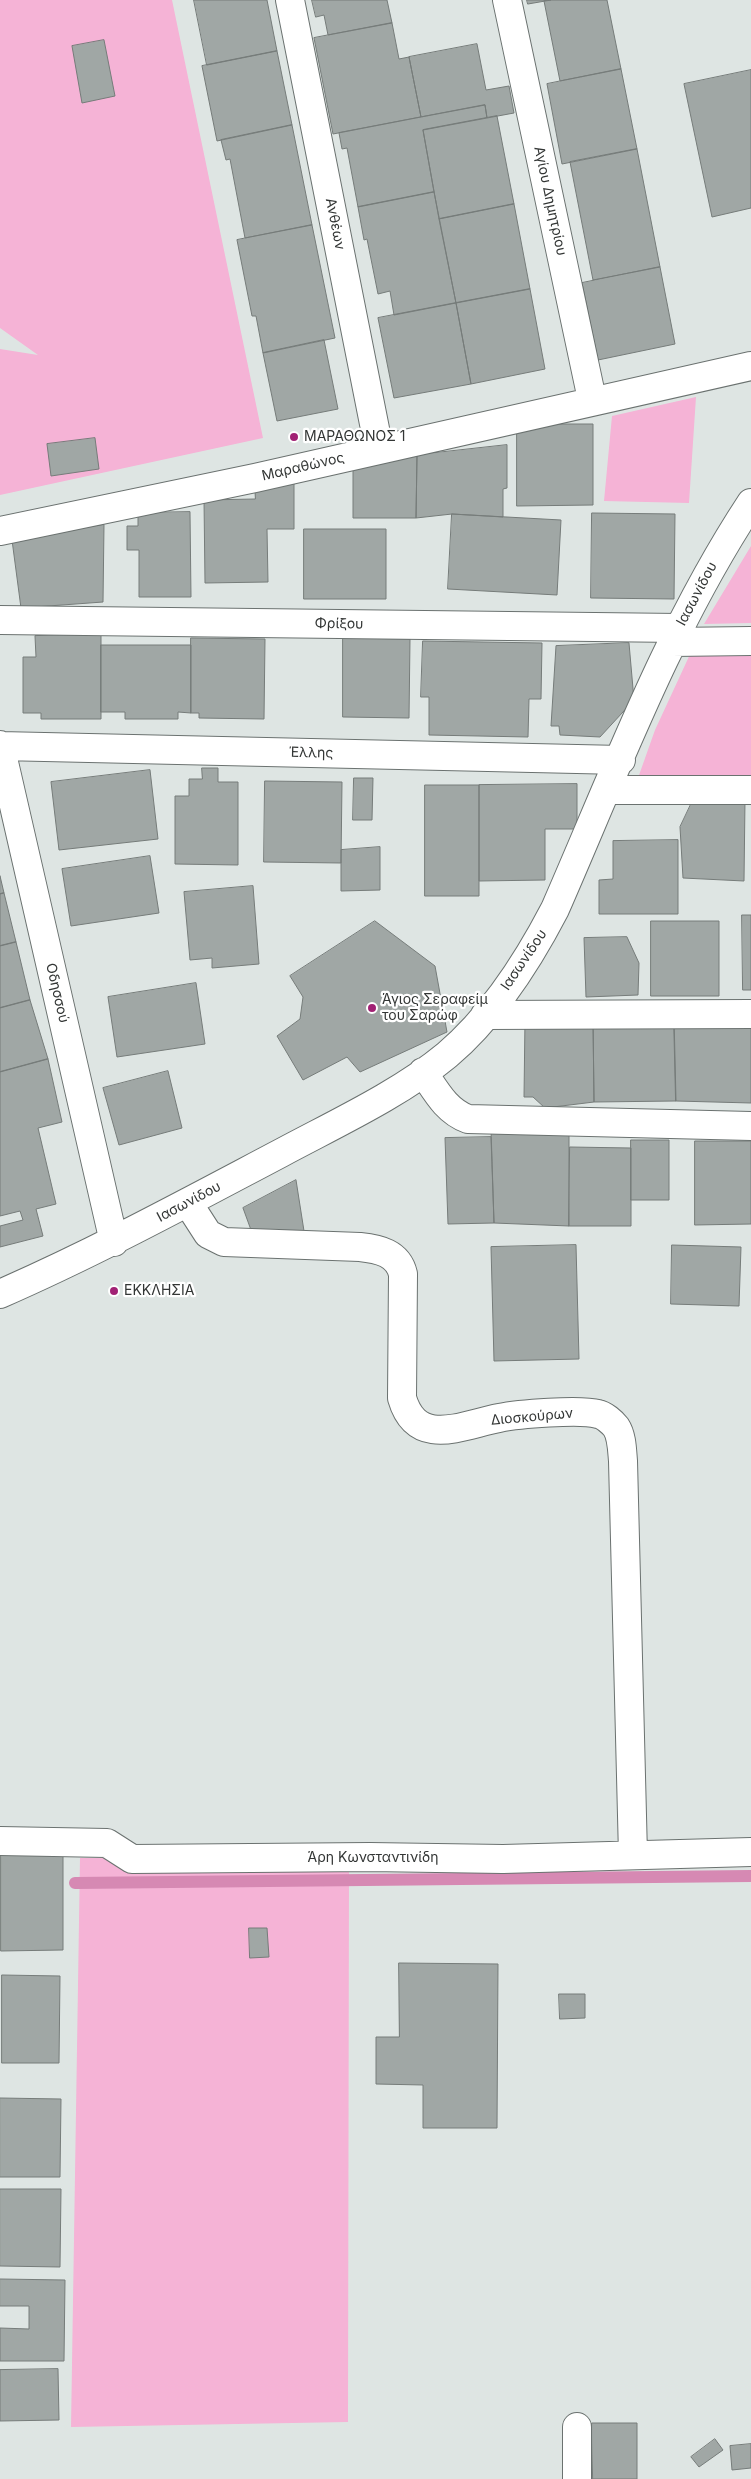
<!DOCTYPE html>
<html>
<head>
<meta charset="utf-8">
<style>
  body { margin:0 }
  canvas { display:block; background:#dee5e3 }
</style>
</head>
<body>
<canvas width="751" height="2479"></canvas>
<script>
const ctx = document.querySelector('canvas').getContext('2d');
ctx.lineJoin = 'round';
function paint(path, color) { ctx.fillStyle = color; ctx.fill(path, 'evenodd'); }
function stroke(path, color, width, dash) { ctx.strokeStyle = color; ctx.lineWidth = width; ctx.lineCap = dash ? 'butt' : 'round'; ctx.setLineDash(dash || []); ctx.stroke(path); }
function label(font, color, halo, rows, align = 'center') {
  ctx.font = font + ' Inter,sans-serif'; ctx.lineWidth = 4.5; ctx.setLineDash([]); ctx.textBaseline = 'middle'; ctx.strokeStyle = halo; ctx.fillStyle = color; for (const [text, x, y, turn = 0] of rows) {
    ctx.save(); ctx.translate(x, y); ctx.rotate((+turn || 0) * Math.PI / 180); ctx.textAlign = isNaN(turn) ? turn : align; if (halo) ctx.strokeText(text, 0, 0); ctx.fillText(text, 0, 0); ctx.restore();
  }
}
paint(new Path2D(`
  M0 0H172L263 438 0 495V349L38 355 0 328Z
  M696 397 689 503 604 501 612 416Z
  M751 546V623L704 624Z
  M692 650H751V778H638L655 730Z
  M80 1858 349 1859 348 2422 71 2427Z`), '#f5b3d6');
stroke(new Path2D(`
  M75 1883 751 1876`), '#d689b3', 12);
const building = new Path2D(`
  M194 0H267L277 51 207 65Z
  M312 0H387L392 23 328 35 324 15 316 17Z
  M527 0H551L528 4Z
  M551 0H607L621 69 560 81 544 1Z
  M392 23 399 59 409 57 421 117 333 134 314 38Z
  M104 40 115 96 82 103 72 46Z
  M477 44 486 90 509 86 514 113 487 118 485 105 421 117 409 57Z
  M277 51 292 125 217 141 202 66Z
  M621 69 637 149 562 164 547 84Z
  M751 70V208L712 217 684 84Z
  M485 105 487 118 423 130 434 192 358 207 347 148 342 149 339 133Z
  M497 116 514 204 439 219 423 130Z
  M292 125 312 225 245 238 230 159 226 160 221 140Z
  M637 149 660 267 593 280 570 162Z
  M434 192 456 303 394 315 390 291 378 294 367 239 364 240 358 207Z
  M514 204 530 289 456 303 439 219Z
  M312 225 335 338 263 353 256 316H252L237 240Z
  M660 267 675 344 598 360 582 283Z
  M530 289 545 369 471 384 456 303Z
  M456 303 471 384 394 398 378 318Z
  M324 340 338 409 277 421 263 353Z
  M517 424H593V505L517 506Z
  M95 438 99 469 51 476 47 444Z
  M507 445V488L503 489V517L452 514 416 518 417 455Z
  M417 455 416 518H353V465Z
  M255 483H294V529H267L268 582 205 583 204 500 255 499Z
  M190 512 191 597H139V550H127V526H138V513Z
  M592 513 675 514 674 599 591 598Z
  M452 514 561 520 557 595 448 589Z
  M104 525 103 602 21 608 12 540Z
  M304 529H386V599H304Z
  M101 634V719H41V713H23V657H36L35 636Z
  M191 638 265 639 264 719 199 718V713H191Z
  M343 638 410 639 409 718 343 717Z
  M423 641 542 643 541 699H529L528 737 429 735V697H421Z
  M629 643 634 700 600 737 560 735 559 726H551L556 646Z
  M101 645H191V713L178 712V719H125V712H101Z
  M202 768H218V782H238V865L175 864V796H189V779H202Z
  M150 770 158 839 59 850 51 782Z
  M354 778H373L372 820H353Z
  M265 781 342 782 341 863 264 862Z
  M577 784V829H545V880L479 881V785Z
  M425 785H479V896H425Z
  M693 800H745L744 881 683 878 680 827Z
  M678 840V914H599V880L613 879V841Z
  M380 847V890L341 891V850Z
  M150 856 159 913 71 926 62 869Z
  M0 876 4 893 0 894Z
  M253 886 259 964 212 968V958L190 960 184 892Z
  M4 893 16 942 0 946V894Z
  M742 915H751V990H743Z
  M375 921 435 966 447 1032 360 1072 347 1057 303 1080 277 1036 300 1019 303 997 290 976Z
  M651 921H719V996H651Z
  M627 937 639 963 638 995 586 997 584 938Z
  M16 942 30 1000 0 1008V946Z
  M196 983 205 1044 117 1057 108 997Z
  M30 1000 48 1059 0 1072V1008Z
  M674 1017 751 1018V1103L676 1101Z
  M674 1017 676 1101 594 1102 593 1018Z
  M593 1018 594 1102 545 1108 533 1097H524L525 1019Z
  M48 1059 62 1122 38 1128 56 1204 36 1209 43 1236 0 1247V1226L23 1220 20 1211 0 1216V1072Z
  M168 1071 182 1128 119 1145 103 1088Z
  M569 1128V1226L494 1223 491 1129Z
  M491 1137 494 1223 448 1224 445 1138Z
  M631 1140H669V1200H631Z
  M695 1141H751V1224L695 1225Z
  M570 1147 631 1148V1226H569Z
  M296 1180 304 1231 251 1230 243 1208Z
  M576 1245 579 1359 494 1361 491 1247Z
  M672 1245 741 1247 739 1306 671 1304Z
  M1 1845H63V1950L1 1951Z
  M249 1928H267L269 1957 250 1958Z
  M399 1963 498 1964 497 2128H423V2085L376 2084V2037H399Z
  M2 1975 60 1976 59 2063H2Z
  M559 1994H585V2018L560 2019Z
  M0 2098 61 2099 60 2177H0Z
  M0 2189H61L60 2267 0 2266Z
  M0 2279 65 2280 64 2361H0V2328L29 2329V2306H0Z
  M58 2369 59 2420 0 2421V2370Z
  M592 2423H637V2479H593Z
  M715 2439 723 2450 699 2467 691 2457Z
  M751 2444V2468L732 2470 730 2446Z`);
paint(building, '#a0a7a5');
stroke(building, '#767c7a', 1);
const minor = new Path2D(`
  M290 0 379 449
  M507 0 590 390V402
  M0 531 255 478 751 366
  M0 620 679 628
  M672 642 751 641
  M0 745 114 1242
  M0 746 621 760
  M608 790H751
  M485 1015 751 1014
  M423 1072C436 1091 446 1111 468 1119L751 1126
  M188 1203 208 1234 224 1242 360 1247C379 1249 398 1253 403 1274L402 1398C417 1449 462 1425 499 1418 518 1414 580 1409 598 1414 604 1415 612 1422 616 1427 622 1436 622 1450 623 1461L633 1855
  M0 1294C96 1252 188 1202 281 1153 335 1124 400 1094 447 1055 492 1017 528 961 555 909 615 772 668 629 751 503
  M0 1841 107 1843 132 1859 370 1857 503 1859 751 1852
  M577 2479V2427`);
stroke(minor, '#6b7270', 30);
stroke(minor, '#fff', 28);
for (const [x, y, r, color] of [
  [294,437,5,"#a12174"],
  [372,1008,5,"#a12174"],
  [114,1291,5,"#a12174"]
]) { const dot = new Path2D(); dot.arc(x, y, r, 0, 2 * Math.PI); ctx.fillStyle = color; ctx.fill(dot); stroke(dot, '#fff', 2); }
label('14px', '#333635', '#fff', [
  ["Αγίου Δημητρίου",550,201,78],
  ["Ανθέων",335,224,79],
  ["Μαραθώνος",303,467,-13],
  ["Ιασωνίδου",697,594,-62],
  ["Φρίξου",339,624,1],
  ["Έλλης",311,753,1],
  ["Ιασωνίδου",524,960,-56],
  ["Οδησσού",57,993,77],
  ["Ιασωνίδου",189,1202,-28],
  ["Διοσκούρων",532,1417,-5],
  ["Άρη Κωνσταντινίδη",373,1858]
]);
label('14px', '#333635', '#fff', [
  ["ΜΑΡΑΘΩΝΟΣ 1",304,437],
  ["Άγιος Σεραφείμ",382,1000],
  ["του Σαρώφ",382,1016],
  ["ΕΚΚΛΗΣΙΑ",124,1291]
], 'left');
</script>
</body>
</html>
